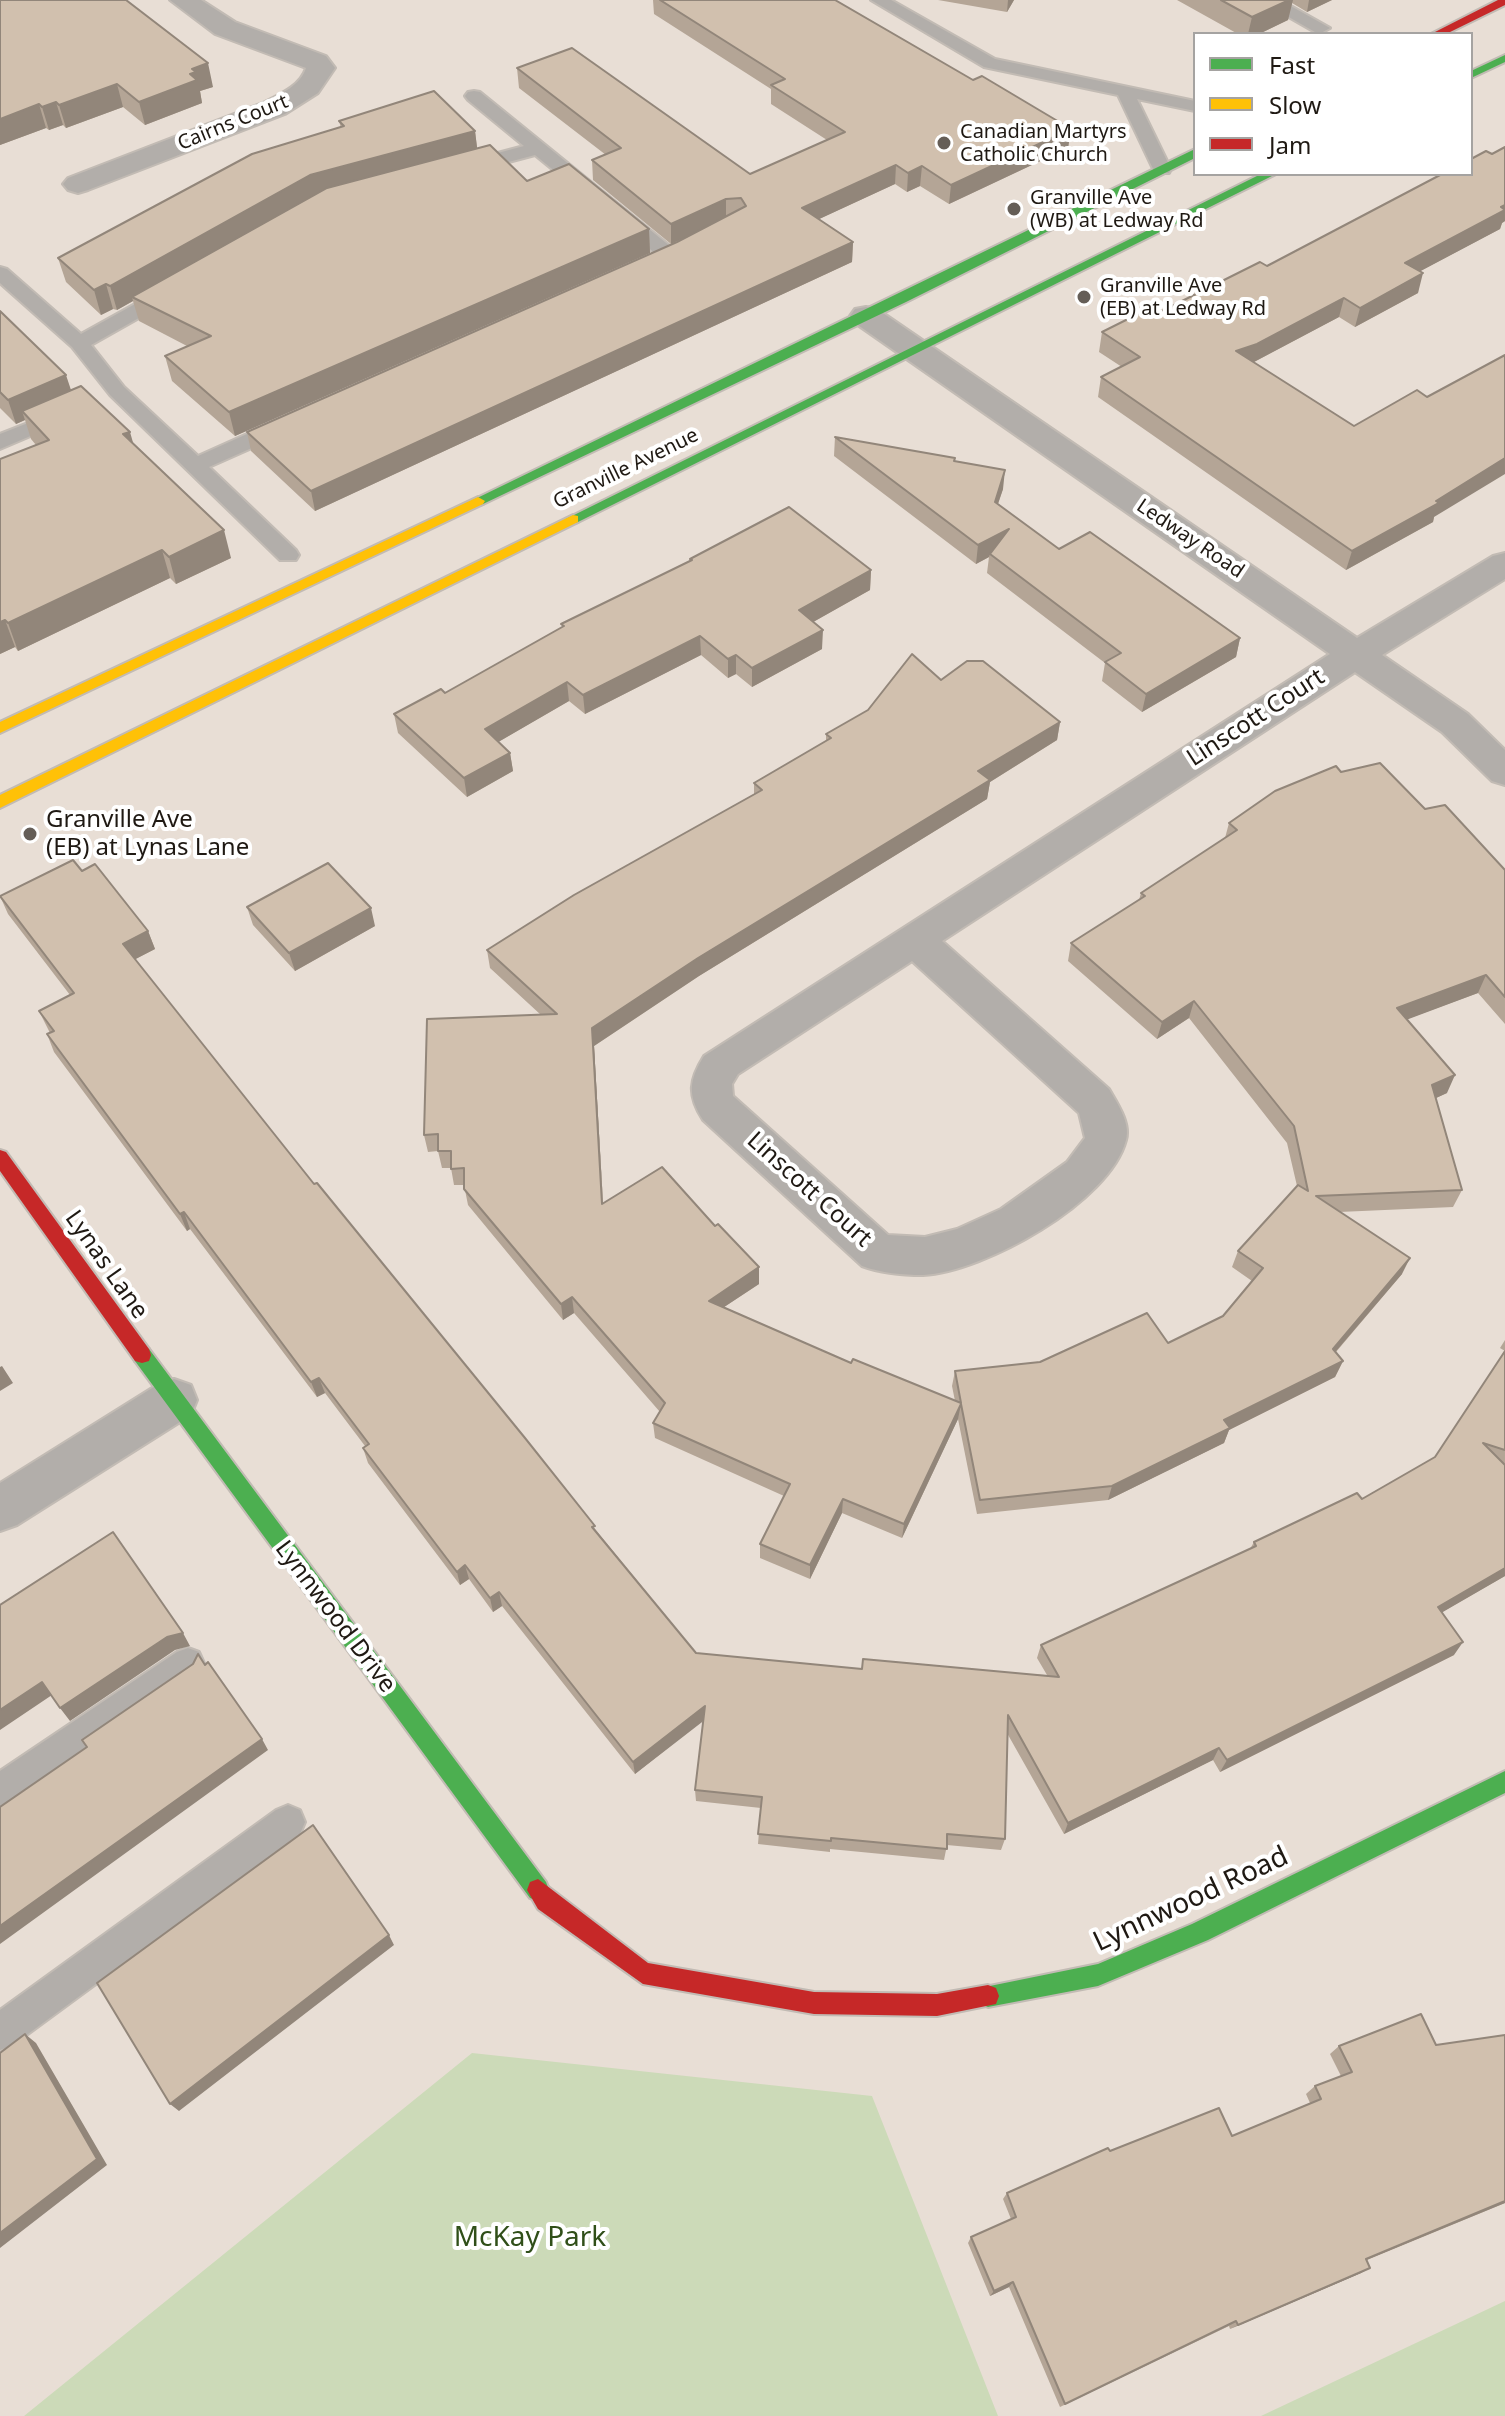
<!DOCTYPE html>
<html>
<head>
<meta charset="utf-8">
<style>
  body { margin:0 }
  #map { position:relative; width:1505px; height:2416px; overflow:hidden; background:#e8ded5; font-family:"Noto Sans",sans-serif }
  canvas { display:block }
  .legend { position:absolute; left:1193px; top:32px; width:280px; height:144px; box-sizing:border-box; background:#fff; border:2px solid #a5a3a1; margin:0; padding:10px 14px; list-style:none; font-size:24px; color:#1f1913 }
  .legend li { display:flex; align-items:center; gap:16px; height:40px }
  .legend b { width:40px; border:2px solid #a5a3a1 }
</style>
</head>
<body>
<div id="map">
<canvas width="1505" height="2416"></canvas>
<ul class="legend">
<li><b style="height:10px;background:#4caf50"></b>Fast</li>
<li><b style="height:10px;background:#ffc107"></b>Slow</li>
<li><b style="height:10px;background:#c62828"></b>Jam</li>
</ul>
</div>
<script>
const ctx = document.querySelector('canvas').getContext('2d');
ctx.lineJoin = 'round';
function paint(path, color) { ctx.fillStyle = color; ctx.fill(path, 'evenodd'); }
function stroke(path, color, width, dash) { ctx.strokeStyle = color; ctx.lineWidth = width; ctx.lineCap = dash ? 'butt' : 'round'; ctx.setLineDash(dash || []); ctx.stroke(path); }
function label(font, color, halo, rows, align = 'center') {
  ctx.font = font + ' "Noto Sans",sans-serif'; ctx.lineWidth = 8; ctx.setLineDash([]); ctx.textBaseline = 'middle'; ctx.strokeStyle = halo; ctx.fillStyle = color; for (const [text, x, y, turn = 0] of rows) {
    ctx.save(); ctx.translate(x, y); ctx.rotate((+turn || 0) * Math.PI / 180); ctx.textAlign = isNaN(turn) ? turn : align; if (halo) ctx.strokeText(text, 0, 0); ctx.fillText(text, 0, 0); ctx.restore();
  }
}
paint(new Path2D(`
  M472 2053 872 2096 998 2416H24Z
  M1505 2301V2416H1261Z`), '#ccdab8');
const lane = new Path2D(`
  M871 0H891L995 59 1195 101V111L1137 99 1171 169 1169 173H1155L1118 95 984 67Z
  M1259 0H1280L1330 28 1321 33 1315 32Z
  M474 91 480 92 676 251 679 255C670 264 649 273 636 270L633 266 656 254 535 155 467 173 460 171 458 167 460 163 524 146 468 100 465 96 468 92Z
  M0 267 7 269 81 334 162 289H176L179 293 176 297 91 345 124 387 198 456 276 421H290L293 426 290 431 209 467 296 550 299 555 296 560H280L110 395 72 347 0 283Z
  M61 410 71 416 68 420 0 449V434Z
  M188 1648 199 1652 204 1663 199 1674 12 1803 0 1807V1771L177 1652Z
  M288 1805 300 1810 305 1822 300 1834 13 2045 0 2050V2010L276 1810Z`);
const street = new Path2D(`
  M170 0H201L235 22 326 56 335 68 318 93 285 114 88 190 78 193 68 190 63 184 68 178 265 102C281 94 301 85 306 68L215 34Z
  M866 307 877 309 1357 638 1493 556 1505 553V579L1382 655 1468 714 1505 750V785L1492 781 1442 732 1355 672 942 941 1109 1089C1117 1103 1131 1123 1126 1140 1110 1202 984 1272 923 1275 903 1275 881 1273 862 1266L703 1120C687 1095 689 1080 704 1056L1330 654 855 323 850 316 855 309ZM912 961 1079 1113 1085 1138 1067 1162 1001 1209 957 1229 925 1237 888 1235 733 1096 732 1084 738 1074Z
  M174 1379 191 1385 197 1400 191 1415 17 1525 0 1531V1483L157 1385Z`);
const fast = new Path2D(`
  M1505 55V62L1471 78V71Z
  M1195 149V158L906 302 483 504 478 505 471 501Z
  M1261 174H1276L578 522 573 523 566 519Z
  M142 1347 149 1349 546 1882 549 1890 546 1898 538 1901 530 1898 135 1361 133 1355 135 1349Z
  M1505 1771V1793L1208 1940 1098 1986 988 2007 980 2004 977 1996 980 1988 1098 1964 1192 1924Z`);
const slow = new Path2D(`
  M478 497 485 501 483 504 0 733V722Z
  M573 515 578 516V522L0 808V795Z`);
const jam = new Path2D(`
  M1498 0H1505V5L1446 34H1431Z
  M0 1150 6 1152 149 1349 151 1355 149 1361 142 1363 135 1361 0 1171Z
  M538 1879 648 1963 814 1992 937 1994 988 1985 996 1988 999 1996 996 2004 937 2016 814 2014 643 1984 538 1909 527 1890 530 1882Z`);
stroke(lane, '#c2bbb4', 4);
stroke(street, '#c2bbb4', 4);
stroke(fast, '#c2bbb4', 4);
stroke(slow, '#c2bbb4', 4);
stroke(jam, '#c2bbb4', 4);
paint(lane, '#b2aeaa');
paint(street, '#b2aeaa');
paint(fast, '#4caf50');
paint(slow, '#ffc107');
paint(jam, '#c62828');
paint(new Path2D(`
  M0 0 213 87 200 91 202 103 145 125 123 107 66 128 63 125 49 130 46 128 0 145Z
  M653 0H835L973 80 1071 129 1068 148 949 204 920 186 907 192 895 184 819 219 853 242 852 262 315 511 251 451 247 432 677 242 698 231 671 244 593 180 592 160 606 155 519 88 517 68 750 174 827 140 771 104V89L654 14Z
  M938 0H1014L1007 12Z
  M1177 0H1332L1307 12 1292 3 1288 20 1259 34H1238Z
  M339 121 475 131 477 148 527 181 649 229 650 253 235 436 172 381 165 356 187 346 139 321 133 301 117 310 113 309 101 315 66 282 58 258 341 128Z
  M1505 147V221L1502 223 1500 229 1420 271 1418 293 1355 327 1339 317 1254 362 1434 517 1433 522 1346 570 1098 397 1101 377 1122 367 1099 352 1102 332 1154 315 1267 266Z
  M0 311 71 390 133 444 231 558 176 584 170 578 18 651 15 647 0 654V459L36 445 31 439 25 420 16 424 0 408Z
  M835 437 955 461 1003 489 998 504 1059 549 1240 638 1236 657 1142 712 1102 681 1105 663 987 573 989 557 976 564 834 456Z
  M690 559 871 570 870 590 813 622 822 649 752 687 736 674 728 678 701 655 585 714 569 701 498 742 510 753 513 771 467 797 398 733 394 714 445 693 562 627 561 624 690 561Z
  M941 680 1060 722 1057 740 990 782 987 799 699 976 594 1046 603 1203 759 1284 724 1307 851 1363 955 1401 952 1386 955 1371 1040 1362 1168 1343 1223 1316 1252 1281 1232 1267 1238 1251 1297 1186 1287 1143 1189 1018 1157 1039 1068 961 1071 943 1139 900 1141 893 1225 838 1229 823 1341 772 1425 809 1505 870V1024L1478 993 1407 1019 1447 1093 1436 1098 1462 1190 1453 1207 1339 1212 1402 1274 1336 1352 1343 1361 1335 1377 1229 1430 1224 1443 1108 1500 977 1514 958 1419 902 1538 842 1513 810 1579 760 1558V1544L784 1496 655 1438 653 1423 660 1412 574 1313 563 1320 468 1205 464 1185H454L451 1168H442L438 1151 428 1152 424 1135 541 1015 490 968 487 950 754 794V783L826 742V734Z
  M82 871 148 931 155 949 135 959 314 1184 696 1653 861 1669 1047 1675 1037 1658 1041 1645 1250 1549 1254 1542 1362 1499 1435 1457 1505 1351V1576L1442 1612 1454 1655 1220 1772 1213 1760 1064 1834 1007 1733 1005 1839 1001 1850 947 1845 944 1860 830 1849V1852L758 1844 761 1808 696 1801 695 1790 703 1720 635 1774 502 1606 493 1612 469 1579 460 1585 368 1463 363 1448 365 1446 325 1393 317 1397 190 1229 187 1231 54 1052 47 1034 50 1033 39 1011 70 995 8 914 0 896Z
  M247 907 375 926 295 971 253 925Z
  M1505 1340V1351L1500 1348Z
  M1505 2035V2203L1367 2260 1361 2273 1230 2329 1229 2326 1060 2407 1009 2287 990 2296 968 2243 971 2237 1011 2219 1003 2199 1007 2193 1110 2151 1232 2136 1310 2103 1306 2094 1315 2086 1341 2076 1330 2054 1339 2046 1436 2045Z`), '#b4a596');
paint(new Path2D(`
  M1008 0H1014L1007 12Z
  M1289 0H1293L1288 20 1259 34H1248L1252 17Z
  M1309 0H1332L1307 12Z
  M208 63 213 87 200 91 202 103 145 125 139 102 190 74 192 69Z
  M117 84 123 107 66 128 59 105Z
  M56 102 63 125 49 130 42 107Z
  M39 104 46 128 0 145V119Z
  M1071 129 1068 148 949 204 951 185Z
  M475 131 478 155 132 297 133 301 117 310 110 286 310 175Z
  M896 165 895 184 802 227V208Z
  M922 166 920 186 907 192 908 173Z
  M726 199V218L671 244V224Z
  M1505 205V221L1502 223 1500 229 1400 282 1405 263Z
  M649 229 650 253 235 436 229 412Z
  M853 242 852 262 315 511 311 491Z
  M1423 273 1418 293 1355 327 1360 308Z
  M106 284 113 309 101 315 94 290Z
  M1344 298 1339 317 1252 363 1236 351Z
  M66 375 74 399 22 411 25 420 16 424 8 400Z
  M130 432 138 460 123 434Z
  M1505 458V474L1434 517 1433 522 1346 570 1352 551Z
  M1005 470 1003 489 992 521 995 502Z
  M1009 529 990 554 989 557 976 564 978 545Z
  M224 530 231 558 176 584 169 557Z
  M162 550 170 578 18 651 8 623Z
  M871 570 870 590 799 630V610Z
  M5 620 15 647 0 654V622Z
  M823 630 822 649 752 687V668Z
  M700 636 701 655 585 714 583 695Z
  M1240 638 1236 657 1142 712 1146 694Z
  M736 655V674L728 678V659Z
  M567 682 569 701 488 748 485 729Z
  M1060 722 1057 740 990 782 987 799 699 976 594 1046 604 1220 592 1028 978 771Z
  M510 753 513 771 467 797 464 778Z
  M371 908 375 926 295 971 289 953Z
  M148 931 155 949 130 962 123 944Z
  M1486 975 1478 993 1390 1026 1397 1008Z
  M1194 1001 1189 1018 1157 1039 1162 1022Z
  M1455 1075 1447 1093 1425 1103 1432 1085Z
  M184 1212 190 1229 187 1231 180 1214Z
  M1410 1258 1402 1274 1325 1364 1333 1349Z
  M759 1267V1284L709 1317V1301Z
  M572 1297 574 1313 563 1320 561 1304Z
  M1343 1361 1335 1377 1229 1430 1224 1443 1108 1500 1112 1486 1224 1420Z
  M2 1366 13 1383 0 1391V1367Z
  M319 1378 325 1393 317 1397 311 1382Z
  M961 1404 958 1419 902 1538 904 1524Z
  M843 1499 842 1513 810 1579V1565Z
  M465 1565 469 1579 460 1585 457 1572Z
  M1505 1568V1576L1429 1620 1438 1607Z
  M499 1592 502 1606 493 1612 490 1598Z
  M183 1633 190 1646 175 1650 70 1721 60 1708 167 1637Z
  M1463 1642 1454 1655 1220 1772 1227 1760Z
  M42 1682 52 1695 0 1730V1710Z
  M705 1706 706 1719 635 1774 633 1762Z
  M262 1739 268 1750 0 1944V1926Z
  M1219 1748 1213 1760 1064 1834 1068 1823Z
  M389 1935 394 1945 179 2111 170 2104Z
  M25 2034 36 2043 107 2165 0 2248V2233Z
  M1505 2201V2203L1356 2264 1366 2259Z
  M1370 2268 1361 2273 1230 2329 1238 2325Z
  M1013 2282 1009 2287 990 2296 994 2291Z`), '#92867a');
const building = new Path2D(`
  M0 0H126L208 63 192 69 196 72 190 74 197 80 139 102 117 84 59 105 56 102 42 107 39 104 0 119Z
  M660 0H835L973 80 982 76 1071 129 951 185 922 166 908 173 896 165 802 208 853 242 311 491 247 432 677 242 746 206 741 198 726 199 671 224 592 160 621 148 517 68 572 48 750 174 845 132 771 85 785 79Z
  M1221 0H1289L1252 17Z
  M434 91 475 131 310 175 110 286 106 284 94 290 58 258 252 154 344 126 339 121Z
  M490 145 527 181 569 164 649 229 229 412 165 356 211 336 132 297 327 188Z
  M1505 147V205L1501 207 1505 210 1405 263 1423 273 1360 308 1344 298 1257 344 1236 351 1354 426 1417 390 1427 397 1505 355V458L1436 501 1439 503 1352 551 1101 377 1140 357 1102 332 1146 310 1154 315 1260 262 1267 266 1442 174H1471V159L1486 151 1492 154Z
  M0 311 66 375 8 400 0 392Z
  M81 386 130 432 123 434 224 530 169 557 162 550 8 623 5 620 0 622V459L49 440 22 411Z
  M835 437 955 458 954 461 1005 470 995 502 1059 549 1090 532 1240 638 1146 694 1105 662 1121 653 990 554 1009 529 978 545Z
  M789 507 871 570 799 610 823 630 752 668 736 655 728 659 700 636 583 695 567 682 485 729 510 753 464 778 394 714 441 689 445 693 564 626 561 624 692 560 690 559Z
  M912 654 941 680 967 661H983L1060 722 978 771 990 780 698 958 592 1028 602 1204 662 1167 715 1226 718 1224 759 1267 709 1301 851 1363 853 1359 961 1403 955 1371 1040 1362 1147 1313 1168 1343 1223 1316 1263 1268 1238 1251 1298 1185 1308 1191 1294 1126 1194 1001 1162 1022 1071 943 1145 896 1141 893 1237 830 1229 823 1275 791 1336 766 1341 772 1380 763 1425 809 1445 805 1505 870V997L1486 975 1397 1008 1455 1075 1432 1085 1462 1190 1316 1196 1410 1258 1333 1349 1343 1361 1224 1420 1230 1428 1112 1486 980 1500 961 1404 904 1524 843 1499 810 1565 760 1544 790 1484 653 1423 665 1403 572 1297 561 1304 464 1189V1168L451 1169V1151H438V1134L424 1135 427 1019 557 1014 487 950 574 895 762 790 754 783 831 738 826 734 868 710Z
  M73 860 82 871 95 864 148 931 123 944 314 1184 317 1183 525 1438 595 1526 592 1527 696 1653 862 1669 863 1659 1059 1677 1041 1645 1256 1546 1254 1542 1357 1493 1362 1499 1435 1457 1505 1351V1450L1483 1443 1505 1465V1568L1438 1607 1463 1642 1227 1760 1219 1748 1068 1823 1008 1715 1005 1839 947 1834V1849L831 1838V1841L758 1834 762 1797 695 1790 705 1706 633 1762 499 1592 490 1598 465 1565 457 1572 363 1448 369 1444 319 1378 311 1382 184 1212 180 1214 47 1034 54 1031 39 1011 74 993 0 896Z
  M328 863 371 908 289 953 247 907Z
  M113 1532 183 1633 167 1637 60 1708 42 1682 0 1710V1605Z
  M198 1654 205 1665 208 1662 262 1739 0 1926V1807L87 1747 82 1740 193 1664Z
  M313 1825 389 1935 170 2104 97 1983Z
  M1421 2014 1436 2045 1505 2035V2201L1366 2259 1370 2268 1238 2325 1236 2321 1065 2404 1013 2282 994 2291 971 2237 1016 2217 1007 2193 1108 2148 1110 2151 1219 2108 1232 2136 1321 2099 1315 2086 1352 2072 1339 2046Z
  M25 2034 97 2159 0 2233V2053Z`);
paint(building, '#d1c0ae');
stroke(building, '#92867a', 2);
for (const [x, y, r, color] of [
  [944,143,8,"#655e57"],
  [1014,209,8,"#655e57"],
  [1084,297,8,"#655e57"],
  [30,834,8,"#655e57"]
]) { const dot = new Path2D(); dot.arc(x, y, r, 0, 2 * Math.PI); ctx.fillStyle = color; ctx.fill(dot); stroke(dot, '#fff', 3); }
label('20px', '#1f1913', '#fff', [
  ["Cairns Court",233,123,-22],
  ["Granville Avenue",626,469,-26],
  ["Ledway Road",1190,539,34]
]);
label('20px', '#1f1913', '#fff', [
  ["Canadian Martyrs",960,132],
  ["Catholic Church",960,155],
  ["Granville Ave",1030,198],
  ["(WB) at Ledway Rd",1030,221],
  ["Granville Ave",1100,286],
  ["(EB) at Ledway Rd",1100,309]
], 'left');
label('24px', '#1f1913', '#fff', [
  ["Linscott Court",1256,718,-33],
  ["Linscott Court",809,1190,42],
  ["Lynas Lane",106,1265,55],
  ["Lynnwood Drive",335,1617,53]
]);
label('24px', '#1f1913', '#fff', [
  ["Granville Ave",46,820],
  ["(EB) at Lynas Lane",46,848]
], 'left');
label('28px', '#1f1913', '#fff', [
  ["Lynnwood Road",1191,1900,-25]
]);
label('28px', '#304f19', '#fff', [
  ["McKay Park",530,2238]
]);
</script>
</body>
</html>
